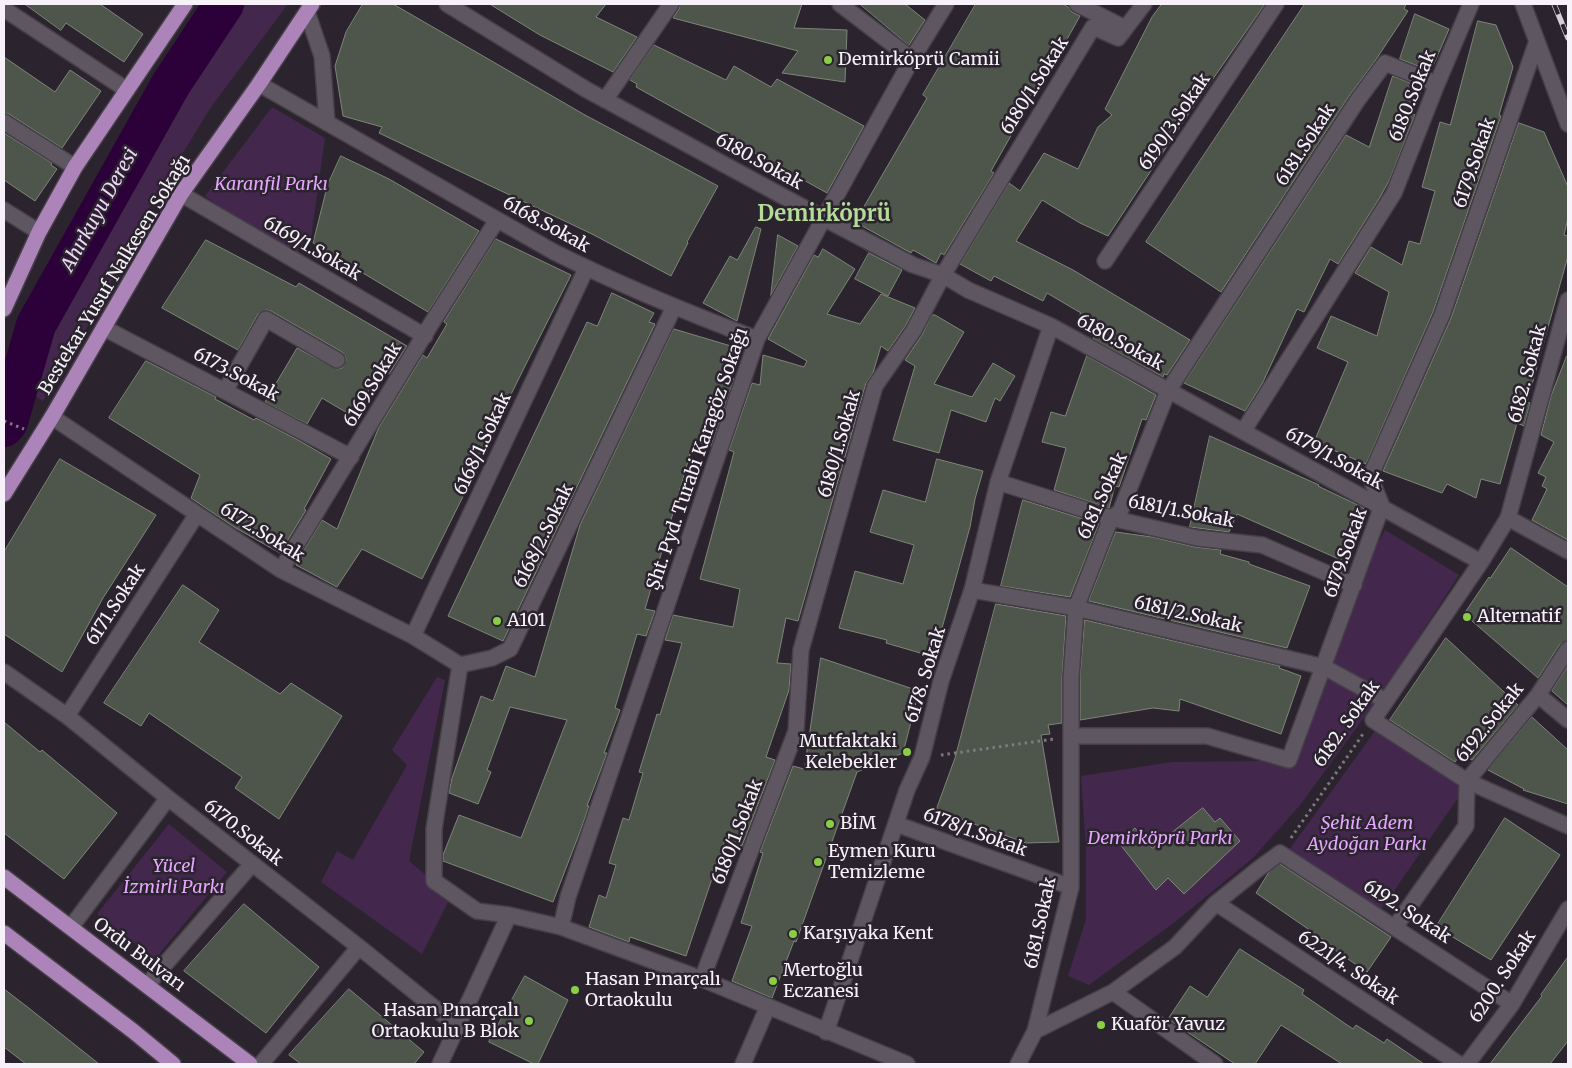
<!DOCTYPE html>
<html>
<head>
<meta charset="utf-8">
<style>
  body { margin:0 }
  #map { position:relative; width:1572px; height:1068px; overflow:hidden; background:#2b242e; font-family:Merriweather,serif }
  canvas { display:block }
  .frame { position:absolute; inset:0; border:5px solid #f7f2f9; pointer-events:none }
</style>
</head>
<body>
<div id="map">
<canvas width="1572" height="1068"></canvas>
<div class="frame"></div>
</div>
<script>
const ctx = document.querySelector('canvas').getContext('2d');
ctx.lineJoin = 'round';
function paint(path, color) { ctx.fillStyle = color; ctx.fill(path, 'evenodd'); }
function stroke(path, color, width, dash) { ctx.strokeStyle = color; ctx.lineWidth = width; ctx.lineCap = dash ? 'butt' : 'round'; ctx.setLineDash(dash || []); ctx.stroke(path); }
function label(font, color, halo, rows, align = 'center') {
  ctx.font = font + ' Merriweather,serif'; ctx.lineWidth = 5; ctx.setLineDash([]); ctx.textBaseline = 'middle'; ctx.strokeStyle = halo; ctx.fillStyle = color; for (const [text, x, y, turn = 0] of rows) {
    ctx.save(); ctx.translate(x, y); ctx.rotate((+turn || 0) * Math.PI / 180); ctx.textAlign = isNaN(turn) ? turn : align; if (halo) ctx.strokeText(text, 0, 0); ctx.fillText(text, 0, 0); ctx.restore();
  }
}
paint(new Path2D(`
  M246 4H288L211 107 148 210 90 322 43 401 31 393 49 330 93 240 137 169Z
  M272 107 325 138 311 238 296 253 242 223 205 196Z
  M1385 530 1459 575 1389 683 1301 804 1253 858 1175 922 1089 985 1068 976 1086 919V851L1081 776 1172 762 1263 761 1287 750 1329 633Z
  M437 677 445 680 409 861 451 896 422 954 321 882 337 851 353 860 407 765 392 750Z
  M1375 731 1464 789 1381 910 1289 850Z
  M169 824 227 872 155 959 97 914Z`), '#43274d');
stroke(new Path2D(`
  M4 427 8 422 36 325 171 84 224 4`), '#2c0039', 40);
const building = new Path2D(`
  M25 4H100L143 34 124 62 66 23 61 30Z
  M363 4H393L585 115 718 186 687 242 688 243 671 276 592 234 379 133 382 127 343 116 335 66 346 32Z
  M490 4H606L596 17 637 37 613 72 540 35Z
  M680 4H802L794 28 847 30 845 82 782 73 798 51 673 18 679 9Z
  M860 4H905L925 20 909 45Z
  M976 4H1063L1068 7 1072 12 1080 16 1057 57 1054 56 1029 99 1031 100 991 171 994 173 944 255 941 253 936 263 913 250 911 253 855 222 927 98 923 95Z
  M1162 4H1265L1183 122 1108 236 1080 223 1042 200 1016 241 1073 270 1190 340 1167 375 1164 374 1163 377 1093 339 1096 331 1076 321 1081 313 1047 293 1043 301 994 276 991 281 960 264 1009 183 1020 191 1044 153 1078 169 1098 127 1112 115 1105 109 1152 17Z
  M1305 4H1406L1404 9 1408 11 1375 61 1349 96 1221 292 1146 242Z
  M1415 14 1449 29 1433 66 1430 65 1428 70 1400 59Z
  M1478 21 1496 25 1513 67 1499 115 1501 116 1433 312 1366 464 1314 442 1348 362 1317 348 1331 316 1377 336 1389 292 1355 273 1371 247 1402 265 1409 241 1420 244 1435 191 1422 187 1440 122 1450 125Z
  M654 45 726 80 734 66 771 87 777 79 864 126 827 193 636 87 637 84 630 80Z
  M4 57 55 92 70 70 101 91 62 148 9 114 4 113Z
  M1393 76 1422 88 1412 114 1415 115 1390 179 1379 199 1338 264 1330 259 1304 312 1297 309 1262 384 1245 411 1184 383 1346 135 1369 147Z
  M1519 123 1544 132 1568 187V218L1564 235 1568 236V256L1527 402 1530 403 1524 426 1517 423 1500 484 1481 479 1476 498 1447 484 1442 493 1383 471 1451 318Z
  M4 133 52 163 51 165 57 169 35 201 4 180Z
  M341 156 389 179 479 231 428 312 313 243 326 191H325Z
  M756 227 761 229 737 321 703 303 730 256 737 260Z
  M778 235 798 246 771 295Z
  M496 239 571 275 524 368 488 441 490 442 422 579 362 549 337 587 296 565V563L322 520 337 529 379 427 423 355 427 358 447 324 444 322Z
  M206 240 296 287 299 283 407 346 389 374 380 370 354 417 322 398 307 424 265 402 297 348 337 369 342 368 346 360 345 356 342 352 271 311 266 310 258 314 238 350 162 308Z
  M823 249 855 269 827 314 860 324 881 294 915 308 906 325 888 351 881 346 873 373 866 383 798 621 786 618 777 663 791 664 789 690 766 757 775 760 742 846 725 840 686 956 630 937 629 942 589 927 599 895 606 898 616 865 609 863 623 818 629 820 643 773 639 772 657 714 660 715 682 643 665 640 673 615 733 627 740 589 700 579 734 452 729 450 752 383 760 385 763 355 804 367 807 361 768 339 814 255 818 257Z
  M869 253 902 270 888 296 855 279Z
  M612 293 654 313 649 322 655 324 503 641 448 616 587 322 597 326Z
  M932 315H935L964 332 934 384 972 397 993 363 1015 376 1000 401 995 398 986 422 951 410 939 453 893 440 915 366 905 360 922 335Z
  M674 329 731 346 723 376 734 379 711 446 694 441 645 609 655 611 646 636 637 634 615 708 620 710 604 753H607L587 806H589L581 829 553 902 443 861V855L459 815 521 838 567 720 510 707 487 770 491 772 478 804 449 793 452 778 481 696 493 701 506 666 535 677 580 525Z
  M1087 356 1156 395 1146 420 1142 419 1119 487 1115 486 1109 508 1054 490 1066 448 1042 442 1051 412 1065 416Z
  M1567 356H1568V540L1532 520 1547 489 1542 486 1546 477 1538 473 1554 442 1541 435 1551 396Z
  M146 361 216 397 215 399 254 420 256 418 298 440 331 459 304 509 306 510 280 553 234 527 191 498 200 475 109 418Z
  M1210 436 1319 485 1318 486 1364 508 1341 560 1237 514 1229 532 1190 527Z
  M60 459 156 515 103 598 62 672 4 634V552Z
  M937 459 983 471 975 499 970 527 934 657 886 643 887 640 839 628 855 571 903 584 914 545 870 532 883 490 925 502Z
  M1023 500 1099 524 1070 597 1001 586Z
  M1116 532 1152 537 1195 547 1221 550 1220 554 1249 562V564L1310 586 1287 648 1089 601Z
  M1511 548 1568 587V640L1560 644 1538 678 1464 614 1489 577 1490 578Z
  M183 585 219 610 199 642 280 694 291 683 342 716 279 819 235 788 242 777 149 713 141 726 104 703Z
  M996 604 1066 616 1062 678V723L1048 725 1050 734 1041 735 1059 842 1026 843 936 810 955 758Z
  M1085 620 1280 666 1279 668 1301 676 1281 734 1180 699 1179 711 1153 708 1080 720V678Z
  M1446 638 1518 705 1472 760 1461 754 1455 762 1390 720Z
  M821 658 919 691 903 753 857 772 796 942 794 941 772 998 732 981 752 926 741 923 763 853 760 852 793 766 804 769Z
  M1568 666V705L1552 691Z
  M1532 717 1568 750V804L1523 790 1524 789 1488 770Z
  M4 722 40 752 42 750 117 813 64 879 4 833Z
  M1203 808 1215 822 1220 818 1240 841 1184 894 1168 878 1156 890 1119 843 1135 828 1152 848Z
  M1505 818 1560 855 1491 960 1436 927Z
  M1280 864 1391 937 1367 972 1323 942 1324 940 1256 893 1269 872Z
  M244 904 319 967 266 1033 184 971Z
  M1240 949 1304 990 1302 994 1353 1029 1356 1025 1384 1043 1387 1039 1424 1064H1342L1281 1025 1255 1064H1235L1168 1019 1190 986 1207 997Z
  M1568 957V1041L1550 1064H1490L1542 996 1541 995Z
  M525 976 568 1000 538 1064H534L489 1042Z
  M4 989 30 1009 99 1064H26L4 1047Z
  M349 989 424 1052 414 1064H301L289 1055Z`);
paint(building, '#4e554a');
stroke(building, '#7e8579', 1);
const minor = new Path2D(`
  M447 4 587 90 823 218 913 265 943 275 968 290 1051 326 1481 562
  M840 4 912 59
  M1077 4 1125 28
  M1523 4 1568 124
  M4 9 127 90
  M307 12 322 56 327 123
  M259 84 554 252C620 285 688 313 757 339
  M605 100 671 4
  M4 122 75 167
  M181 194 425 336
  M4 210 39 232
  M1105 261 1276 4
  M1568 300 1508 518 1481 562 1373 720 1467 781 1568 826
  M104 328 351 457
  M225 391 266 319 337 360
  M52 417 281 570 413 636 460 665
  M1244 430 1394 193 1437 84 1471 4
  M998 482 1111 518 1197 538 1262 545 1354 585
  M1508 518 1568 551
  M281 570 431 324 497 220
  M972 590 1076 608 1324 667 1386 701
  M413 636 586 269
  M460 665 434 829V881L477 911 509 915 561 927 702 979 907 1064
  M460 665 492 658 510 649 674 307
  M4 672 67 716 168 798 359 947 457 1026
  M1538 695 1568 720
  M67 716 197 514
  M1072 736H1207L1289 760 1382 506 1370 477 1442 315 1537 41
  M896 824 1071 887
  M1216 903 1459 1064
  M71 927 168 798
  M561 927 568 897 757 339 912 59 946 4
  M1395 927 1466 826 1467 781 1538 695 1568 649
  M702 979 796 731 801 650 875 386 914 330 943 275 1093 27 1118 38 1144 4
  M147 985 252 864
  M1113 992 1215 1064
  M1035 1031 1113 992 1175 947 1216 903 1257 870 1280 853 1512 1004
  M826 1032 907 790 922 757 941 681 972 590 998 482 1051 326
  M261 1064 359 947
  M440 1064 509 915
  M743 1064 768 1006
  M1018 1064 1035 1031 1071 887V678L1076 608 1111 518 1120 512 1168 391 1357 101 1385 63 1437 84
  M1467 1064 1512 1004 1568 909`);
const major = new Path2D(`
  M4 309 39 232 75 167 185 4
  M4 494 52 417 181 194 259 84 312 4
  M4 877 250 1064
  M4 933 133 1031 173 1064`);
stroke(minor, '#463f48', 18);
stroke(major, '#463f48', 18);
stroke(new Path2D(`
  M4 421 24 429
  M941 755 1054 739
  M1291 838 1363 734`), '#807982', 3, [2.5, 4]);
stroke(minor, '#5e5661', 15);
stroke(major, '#ac84ba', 15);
const rail = new Path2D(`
  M1554 4 1568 38`);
stroke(rail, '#d5d0d7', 5.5);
stroke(rail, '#2b242e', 4, [11]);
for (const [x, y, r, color] of [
  [828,60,5,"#8ace48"],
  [1467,617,5,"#8ace48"],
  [497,621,5,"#8ace48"],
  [907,752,5,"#8ace48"],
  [830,824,5,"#8ace48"],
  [818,862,5,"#8ace48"],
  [793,934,5,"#8ace48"],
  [773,981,5,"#8ace48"],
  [575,990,5,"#8ace48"],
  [529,1021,5,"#8ace48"],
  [1101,1025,5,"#8ace48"]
]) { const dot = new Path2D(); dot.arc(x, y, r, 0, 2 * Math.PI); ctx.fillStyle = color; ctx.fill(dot); stroke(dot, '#2b242e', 2); }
label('18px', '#f7f2f9', '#2b242e', [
  ["Demirköprü Camii",838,60],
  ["Alternatif",1477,617],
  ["A101",507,621],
  ["Mutfaktaki",897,742,"right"],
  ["Kelebekler",897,763,"right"],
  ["BİM",840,824],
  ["Eymen Kuru",828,852],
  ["Temizleme",828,873],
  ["Karşıyaka Kent",803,934],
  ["Mertoğlu",783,971],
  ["Eczanesi",783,992],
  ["Hasan Pınarçalı",585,980],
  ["Ortaokulu",585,1001],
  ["Hasan Pınarçalı",519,1011,"right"],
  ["Ortaokulu B Blok",519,1032,"right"],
  ["Kuaför Yavuz",1111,1025]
], 'left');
label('18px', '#f7f2f9', '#2b242e', [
  ["6180/1.Sokak",1035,86,-58],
  ["6180.Sokak",1413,96,-68],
  ["6190/3.Sokak",1175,122,-56],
  ["6181.Sokak",1306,145,-57],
  ["6180.Sokak",759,162,29],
  ["6179.Sokak",1475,163,-71],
  ["6168.Sokak",546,225,29],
  ["6169/1.Sokak",312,249,30],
  ["Bestekar Yusuf Nalkesen Sokağı",115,275,-59],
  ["6180.Sokak",1120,343,29],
  ["6182. Sokak",1528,374,-75],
  ["6173.Sokak",236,375,28],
  ["6169.Sokak",373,385,-59],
  ["6168/1.Sokak",483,444,-65],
  ["6180/1.Sokak",840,444,-74],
  ["Şht. Pyd. Turabi Karagöz Sokağı",698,459,-71],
  ["6179/1.Sokak",1334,459,29],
  ["6181.Sokak",1103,496,-65],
  ["6181/1.Sokak",1181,512,11],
  ["6172.Sokak",262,533,32],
  ["6168/2.Sokak",544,536,-64],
  ["6179.Sokak",1346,553,-70],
  ["6171.Sokak",116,605,-57],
  ["6181/2.Sokak",1188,615,13],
  ["6178. Sokak",926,675,-73],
  ["6192.Sokak",1490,723,-51],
  ["6182. Sokak",1347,724,-55],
  ["6180/1.Sokak",738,832,-69],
  ["6170.Sokak",243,833,38],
  ["6178/1.Sokak",975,833,20],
  ["6192. Sokak",1407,912,33],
  ["6181.Sokak",1041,923,-78],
  ["Ordu Bulvarı",139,955,37],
  ["6221/4. Sokak",1348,968,34],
  ["6200. Sokak",1503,977,-57]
]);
label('italic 18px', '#e6a5fe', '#2b242e', [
  ["Karanfil Parkı",271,185],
  ["Şehit Adem",1367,824],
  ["Aydoğan Parkı",1367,845],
  ["Demirköprü Parkı",1160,839],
  ["Yücel",174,867],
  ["İzmirli Parkı",174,888]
]);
label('italic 19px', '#efd5f9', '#2b242e', [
  ["Ahırkuyu Deresi",100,210,-61]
]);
label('bold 22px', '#b4db97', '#2b242e', [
  ["Demirköprü",824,215]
]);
</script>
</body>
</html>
